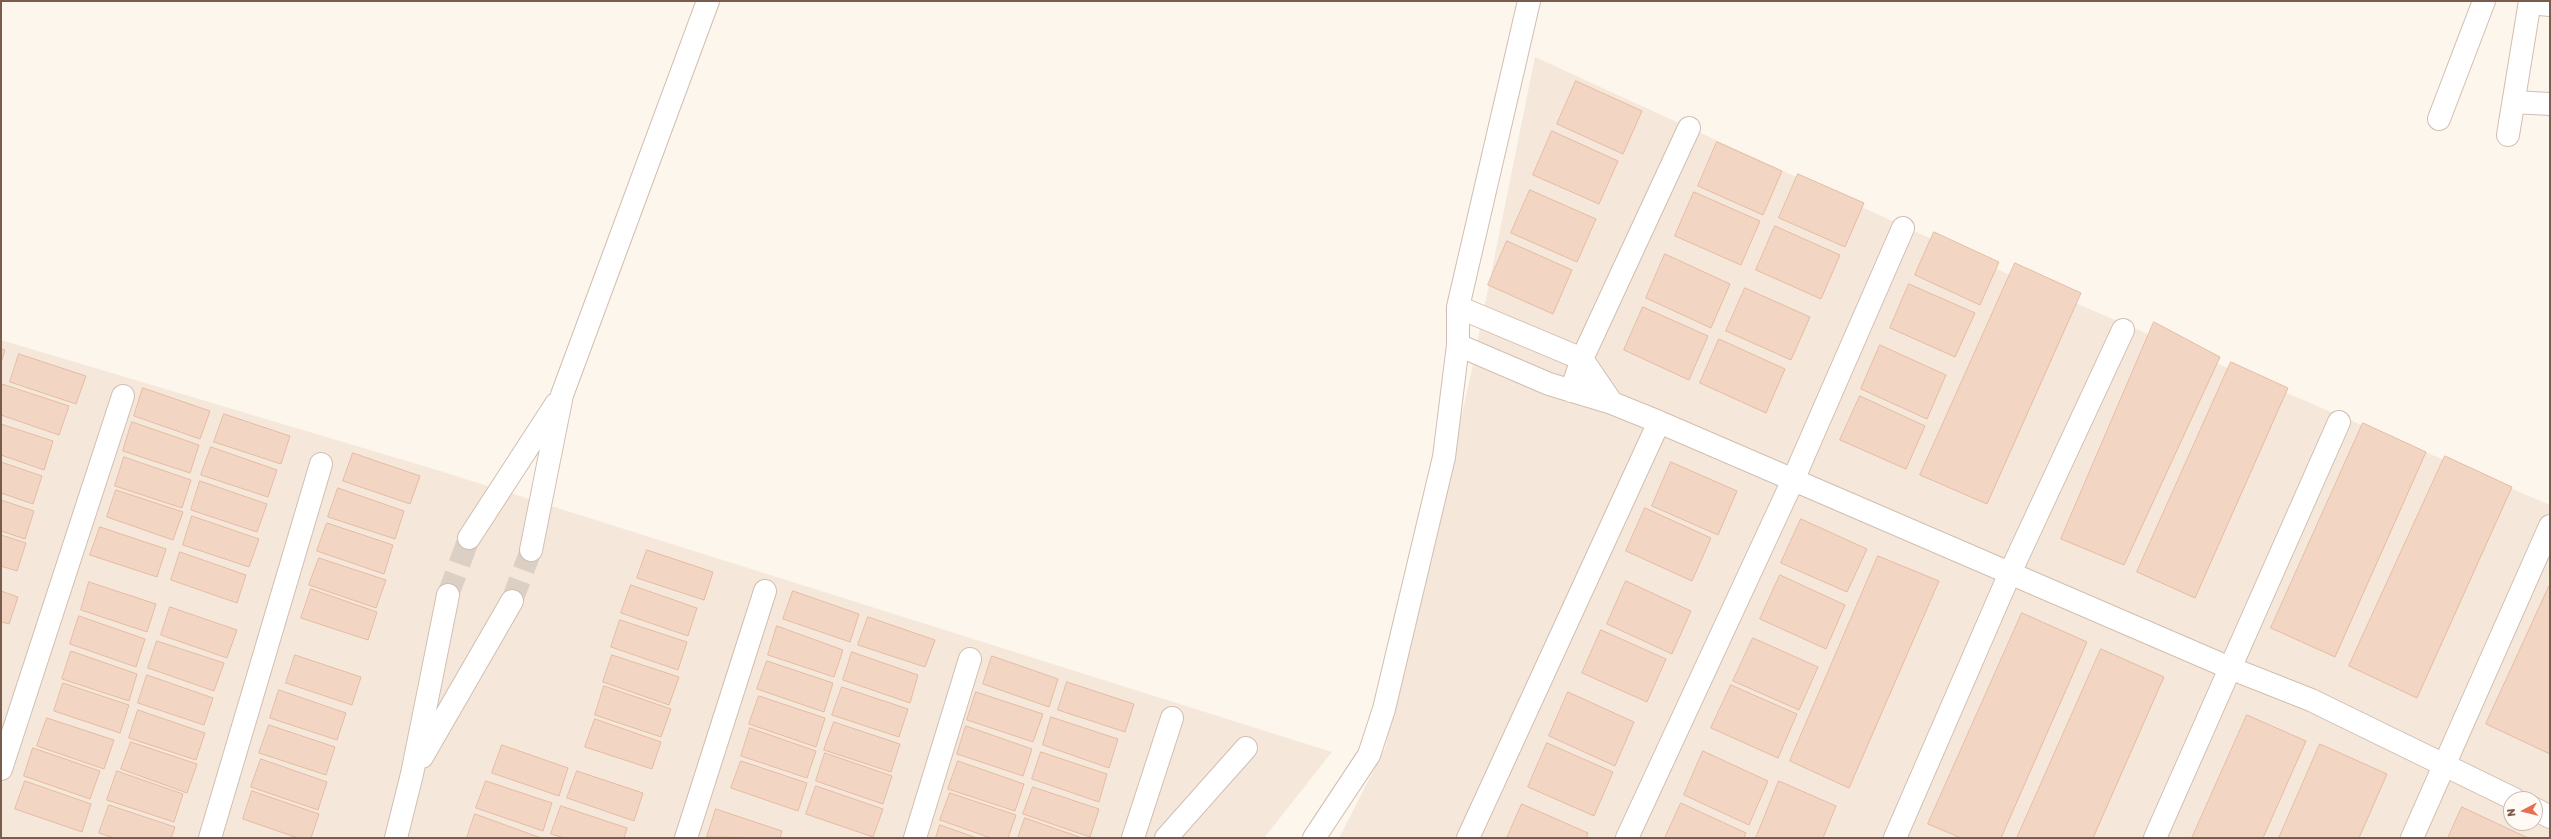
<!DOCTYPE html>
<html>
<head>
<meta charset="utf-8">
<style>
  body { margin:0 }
  #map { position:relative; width:2551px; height:839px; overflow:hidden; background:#fdf6ec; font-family:Rubik,sans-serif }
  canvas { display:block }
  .frame { position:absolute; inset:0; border:2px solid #7a5c4d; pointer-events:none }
  .north { position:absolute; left:2503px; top:791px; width:40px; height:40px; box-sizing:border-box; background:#fffaf3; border:1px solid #cabbb1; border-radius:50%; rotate:263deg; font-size:11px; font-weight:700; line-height:16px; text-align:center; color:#7a5c4d }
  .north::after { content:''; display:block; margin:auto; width:14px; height:18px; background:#e76f51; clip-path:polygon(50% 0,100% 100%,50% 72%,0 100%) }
</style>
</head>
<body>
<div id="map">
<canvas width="2551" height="839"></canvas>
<div class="frame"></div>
<div class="north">N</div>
</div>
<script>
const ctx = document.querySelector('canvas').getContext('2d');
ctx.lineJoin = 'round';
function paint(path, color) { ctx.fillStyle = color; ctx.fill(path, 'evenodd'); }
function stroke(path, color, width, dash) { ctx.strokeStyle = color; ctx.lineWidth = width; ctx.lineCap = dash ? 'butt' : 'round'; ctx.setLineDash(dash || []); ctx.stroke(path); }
paint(new Path2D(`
  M1535 57 2021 280 2550 505V838H1339L1385 748 1468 388ZM2511 799H2535V823H2511Z
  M1 340 437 470 1332 752 1264 838H1Z`), '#f5e8da');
const building = new Path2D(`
  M1576 81 1642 111 1623 154 1557 124Z
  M1552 131 1618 161 1599 204 1533 175Z
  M1717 142 1782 171 1763 215 1698 186Z
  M1798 174 1864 203 1845 247 1779 218Z
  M1530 190 1596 219 1577 262 1511 233Z
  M1694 192 1760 221 1741 265 1675 236Z
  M1775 226 1840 255 1821 299 1756 270Z
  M1934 232 1999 262 1980 305 1915 275Z
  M1507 241 1572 270 1553 314 1488 285Z
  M1665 254 1730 284 1711 328 1646 298Z
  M2015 263 2081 293 1987 504 1920 475Z
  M1909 284 1975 313 1955 357 1890 328Z
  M1745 288 1810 317 1791 360 1726 331Z
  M1643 307 1708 336 1689 380 1624 350Z
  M2154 322 2220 357 2124 565 2061 539Z
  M1719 339 1785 369 1766 413 1700 383Z
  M1880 345 1946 375 1927 419 1861 389Z
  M1 349 5 350 1 363Z
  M19 354 86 376 76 404 10 382Z
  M2231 362 2288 388 2195 598 2137 572Z
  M2 384 69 406 59 435 1 415Z
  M143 388 210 411 200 439 134 416Z
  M1860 396 1925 426 1906 469 1840 440Z
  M224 414 290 436 281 464 214 442Z
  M132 422 199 445 190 473 123 451Z
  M2363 423 2426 452 2335 657 2271 628Z
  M1 424 53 441 44 470 1 455Z
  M211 447 277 470 268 497 201 475Z
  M353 453 420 476 410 504 343 481Z
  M2445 456 2512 487 2417 698 2349 666Z
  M124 457 191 480 182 508 115 486Z
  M1 462 42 476 33 504 1 493Z
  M1671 462 1737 491 1718 535 1652 506Z
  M200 481 267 504 257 532 191 510Z
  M338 488 404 511 395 539 328 517Z
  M116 490 183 512 173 540 107 517Z
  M1 500 34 511 25 539 1 531Z
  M1645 508 1711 538 1692 581 1626 551Z
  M192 516 259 539 249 567 183 545Z
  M1801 519 1867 549 1847 592 1781 563Z
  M327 523 393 545 384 574 317 551Z
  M100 527 166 549 157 577 90 555Z
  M1 535 26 543 17 571 1 566Z
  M647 550 713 572 704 600 637 578Z
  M180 552 246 575 237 603 171 580Z
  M1878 556 1939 581 1849 788 1790 761Z
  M319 558 386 580 376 608 309 585Z
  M1780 575 1845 605 1826 649 1760 619Z
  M1626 581 1691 611 1672 654 1607 624Z
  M89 582 156 604 147 632 81 610Z
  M2550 584V754L2486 724Z
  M631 585 697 608 688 636 621 613Z
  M311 589 377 612 368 640 301 618Z
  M1 591 18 597 9 624 1 622Z
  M793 591 859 614 850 642 783 619Z
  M170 607 237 630 227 658 161 635Z
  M2022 613 2087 642 2001 838H1961L1928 824Z
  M79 616 145 639 136 667 70 644Z
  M868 617 935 640 925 667 858 645Z
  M620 620 687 642 678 670 611 647Z
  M777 626 843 650 834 677 768 655Z
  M1601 630 1666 659 1647 702 1582 673Z
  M1753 638 1818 667 1799 710 1733 681Z
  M157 641 224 663 214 691 148 668Z
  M2101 649 2164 677 2093 838H2017Z
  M71 651 137 674 129 701 62 679Z
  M852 652 918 675 910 703 843 680Z
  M295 655 361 677 352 705 286 683Z
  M612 655 679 677 669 705 603 682Z
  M992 656 1058 679 1049 707 983 684Z
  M767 661 833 683 824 712 757 689Z
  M147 675 213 698 204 725 138 703Z
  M1067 682 1134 704 1125 732 1058 710Z
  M63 683 129 705 120 733 54 711Z
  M1731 685 1797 714 1778 758 1711 728Z
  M604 686 671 709 661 737 595 715Z
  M842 687 908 709 899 737 832 715Z
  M279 690 346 713 337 740 270 718Z
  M976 692 1043 714 1033 742 967 720Z
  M1568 692 1634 722 1615 766 1549 736Z
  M759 696 825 718 816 747 749 724Z
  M138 710 205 733 196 760 129 738Z
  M2247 715 2306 741 2263 838H2192Z
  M1051 717 1118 739 1109 768 1043 745Z
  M47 718 114 740 104 769 37 746Z
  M595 719 661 742 652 769 585 747Z
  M834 722 900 744 891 772 824 750Z
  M269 725 335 747 326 775 259 753Z
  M966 726 1032 749 1023 776 957 754Z
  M750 728 816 751 807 778 741 756Z
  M131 742 197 764 187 793 121 769Z
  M1547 743 1613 772 1594 816 1528 787Z
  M2320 744 2387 774 2359 838H2279Z
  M502 745 568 768 559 796 492 773Z
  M33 748 100 771 90 799 24 776Z
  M1703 751 1768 781 1749 825 1684 795Z
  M1041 752 1107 774 1099 802 1032 779Z
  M825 753 892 776 883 804 816 781Z
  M261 759 327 782 318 810 251 787Z
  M741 761 807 783 798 811 731 788Z
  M958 761 1024 784 1015 811 948 789Z
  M117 771 183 794 174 822 107 800Z
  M577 771 643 793 634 821 567 798Z
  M25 781 91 804 82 832 15 809Z
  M486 781 552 803 543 831 476 808Z
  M1779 781 1836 806 1823 838H1756Z
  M816 786 883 809 873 837 806 814Z
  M1033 787 1099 809 1090 837 1023 814Z
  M252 791 319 814 311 838H298L243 819Z
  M950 793 1016 815 1008 838H991L940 820Z
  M1681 803 1746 833 1744 838H1665Z
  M1522 804 1588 833 1586 838H1507Z
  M109 805 175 827 171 838H114L99 833Z
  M561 806 627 828 624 838H564L551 834Z
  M2462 807 2528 838H2448Z
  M716 809 782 831 780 838 707 837Z
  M475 814 541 838H467Z
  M1025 818 1082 838H1018Z
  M940 825 977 838H936Z`);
paint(building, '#f3d5c3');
stroke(building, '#e6bba3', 1);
stroke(new Path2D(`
  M448 595 469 538
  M512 601 531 550`), '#dcd0c4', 22, [22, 11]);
const minor = new Path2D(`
  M2530 3 2550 5
  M2514 102 2550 104
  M2439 119 2484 1
  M2508 135 2530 1
  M1458 307 1582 359 1612 403
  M1458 345 1549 384 1612 403 1659 422 2230 668 2311 700 2514 799
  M1571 391 1582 359 1689 128
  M469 538 556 404
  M531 550 562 395 708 1
  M422 757 512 601
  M1 769 123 396
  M2535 809 2550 817
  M210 838 321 464
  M396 838 412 774 448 595
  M686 838 765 591
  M915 838 970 659
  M1133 838 1172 718
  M1166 838 1246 748
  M1314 838 1369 755 1384 709 1444 457 1458 345V307L1529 1
  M1468 838 1659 422
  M1627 838 1793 480 1903 228
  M1895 838 2010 573 2123 330
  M2155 838 2339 422
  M2412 838 2550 526`);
stroke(minor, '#d1beb0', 24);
stroke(minor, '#fff', 22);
</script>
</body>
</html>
